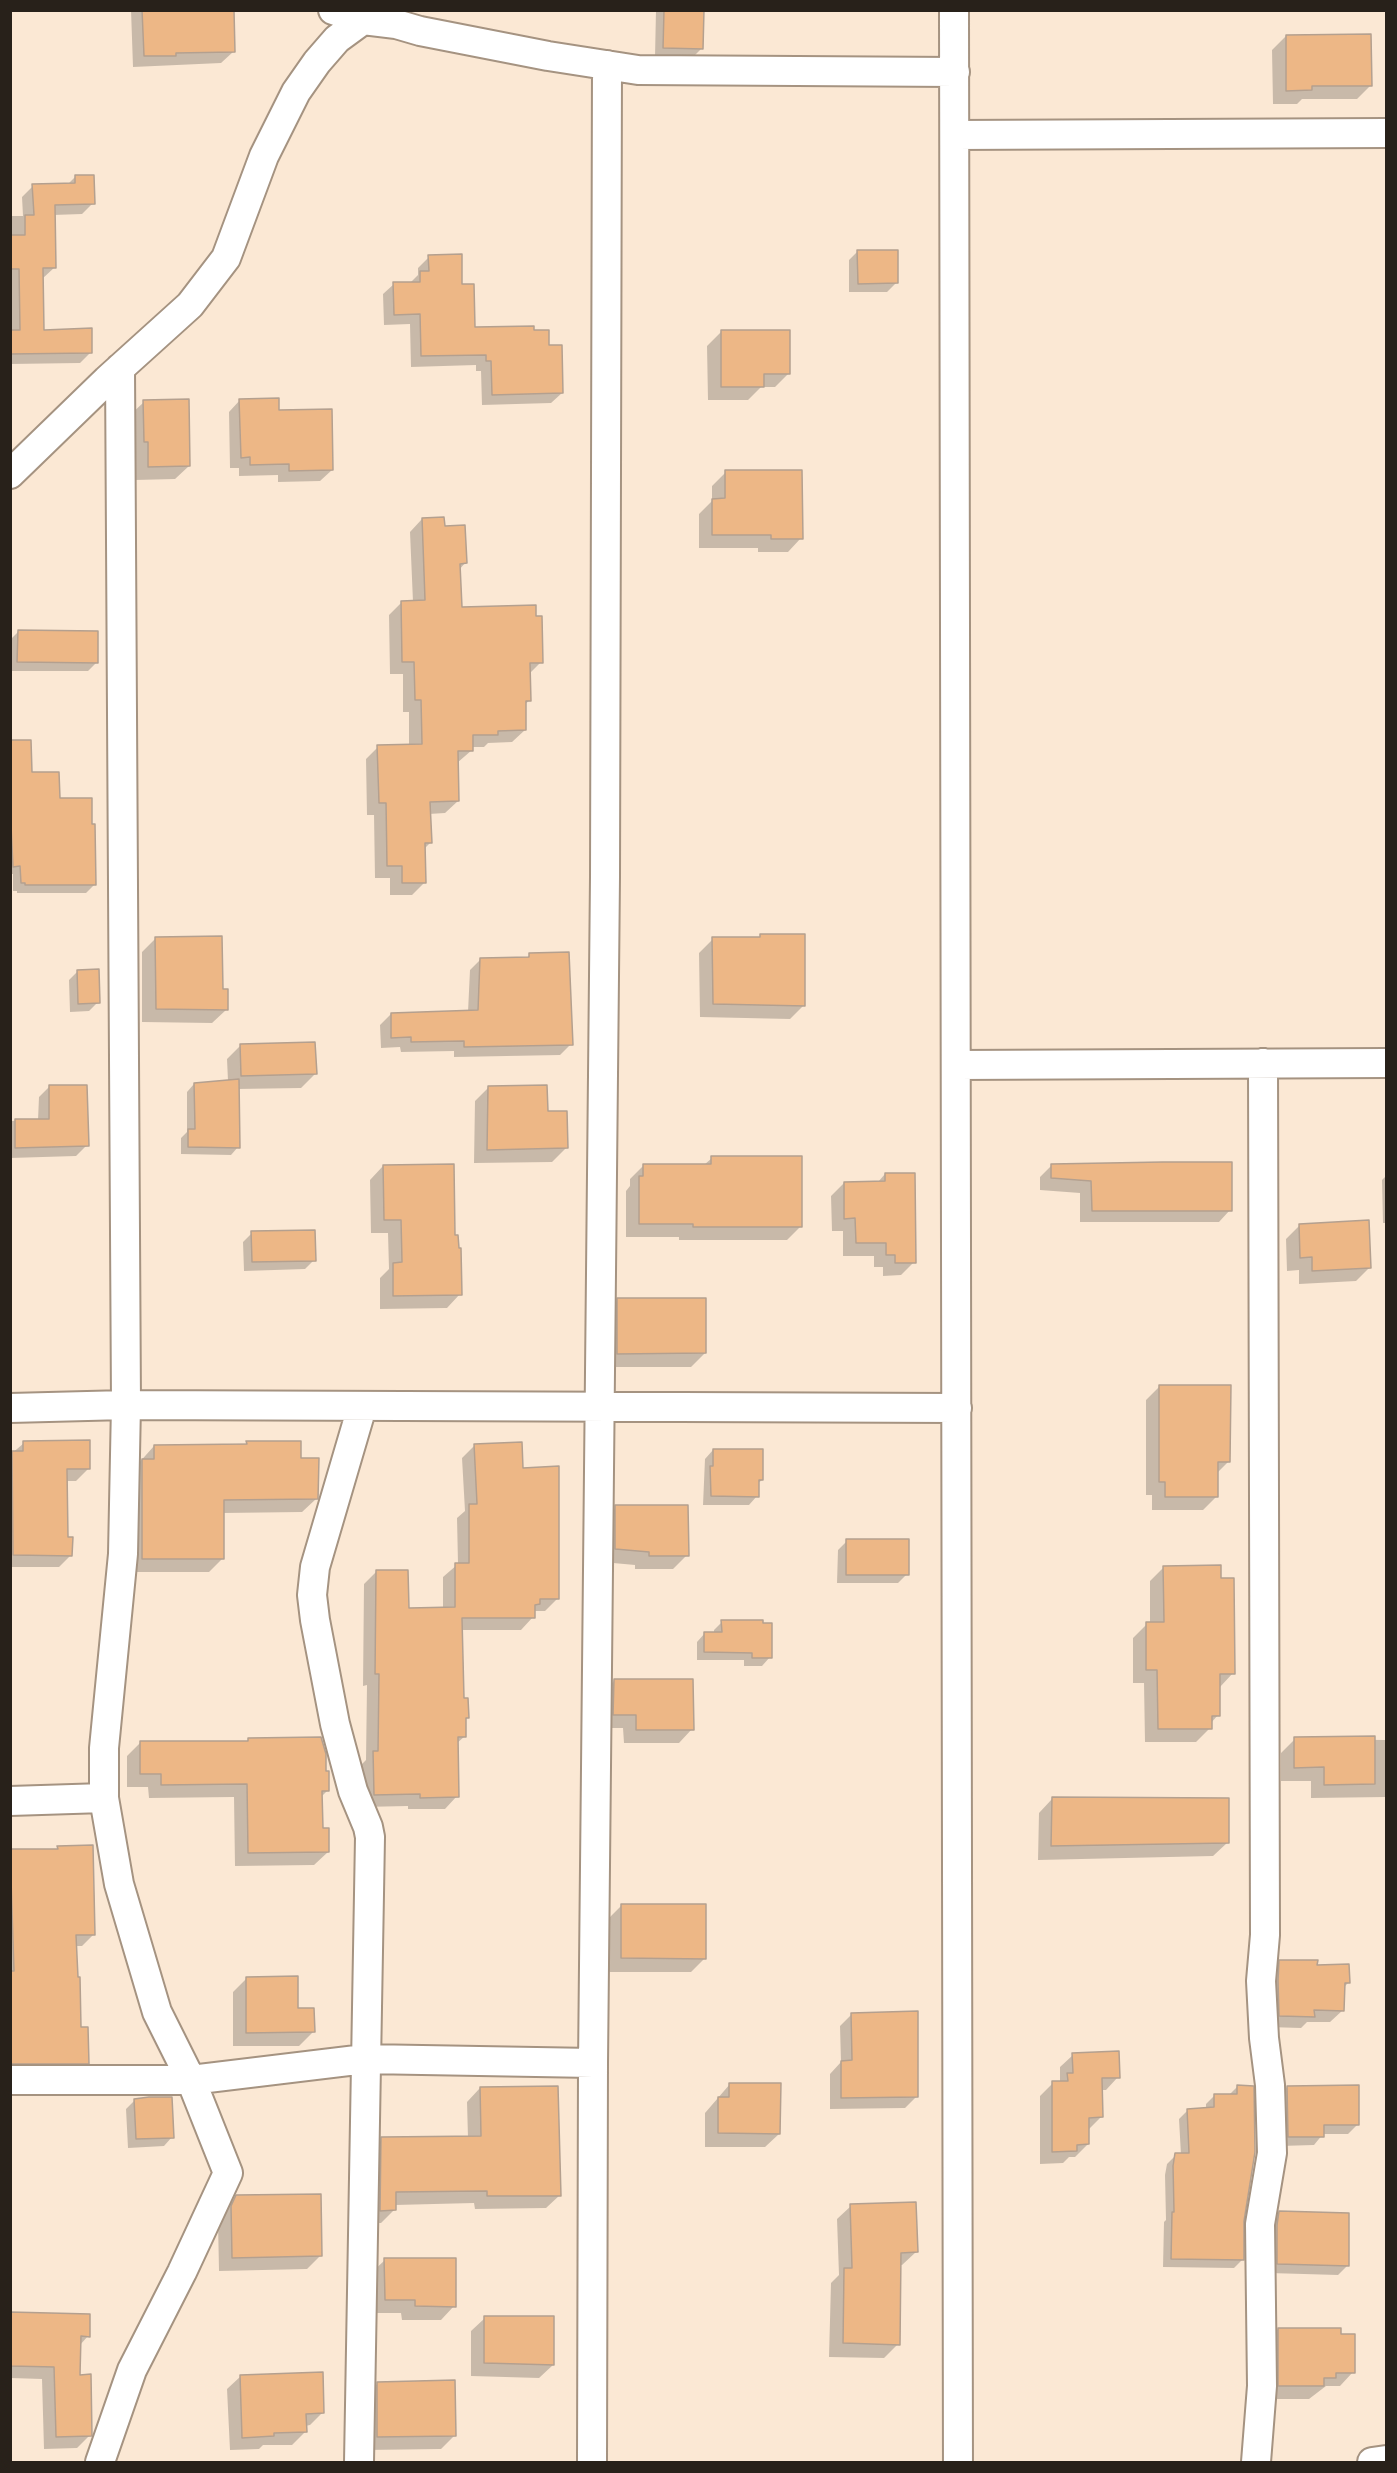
<!DOCTYPE html>
<html>
<head>
<meta charset="utf-8">
<style>
  body { margin:0 }
  #map { position:relative; width:1397px; height:2473px; overflow:hidden; background:#fbe8d4; font-family:Quicksand,sans-serif }
  canvas { display:block }
  .frame { position:absolute; inset:0; border:12px solid #28211a; pointer-events:none }
</style>
</head>
<body>
<div id="map">
<canvas width="1397" height="2473"></canvas>
<div class="frame"></div>
</div>
<script>
const ctx = document.querySelector('canvas').getContext('2d');
ctx.lineJoin = 'round';
function paint(path, color) { ctx.fillStyle = color; ctx.fill(path, 'evenodd'); }
function stroke(path, color, width, dash) { ctx.strokeStyle = color; ctx.lineWidth = width; ctx.lineCap = dash ? 'butt' : 'round'; ctx.setLineDash(dash || []); ctx.stroke(path); }
paint(new Path2D(`
  M131 10H232L233 52 221 63 133 67Z
  M656 10H703L702 48 693 57H655Z
  M1286 36 1370 86 1357 99H1302L1297 104H1273L1272 50Z
  M76 176 93 203 82 214 53 215 55 267 42 279 43 331 91 352 80 363 10 364V216H23L22 197 33 186 67 185Z
  M858 251 896 283 887 292H849V260Z
  M429 257 461 285 474 329 532 332 547 347 562 393 551 403 482 405 481 371H476V365L411 367 410 324 384 325 383 294 394 284 410 283 418 275V268Z
  M721 332 789 373 775 387H761L748 400H708L707 346Z
  M240 400 278 412 332 470 320 481 278 482V475L239 476V468H230L229 412Z
  M144 402 189 466 175 479 135 480V455H131L130 415Z
  M726 472 801 538 788 552H758V548H699V514L712 501V486Z
  M422 519 443 527 465 563 459 570 461 609 541 662 529 674 530 700 524 705 525 730 512 742 488 743 484 747H472V750L457 763 458 801 445 813 429 814 430 843 424 849 425 882 412 895H390V878H375L374 815H367L366 759 378 747 409 746V712H403V674H390L389 615 402 602H413L410 532Z
  M18 632 97 662 88 671H10V640Z
  M12 741 30 774 58 800 95 884 86 893H17V891H13V874H10Z
  M761 936 804 1005 790 1019 700 1017 699 953 713 939H757Z
  M156 938 221 991 226 1010 212 1023 142 1022V952Z
  M530 955 571 1044 560 1055 454 1057V1051L401 1052 400 1047 381 1048 380 1025 391 1014 468 1012 470 970 480 960 525 959Z
  M78 971 98 1002 89 1011 70 1012 69 980Z
  M241 1045 315 1074 301 1088 237 1089 238 1147 231 1155 181 1154V1138L187 1132V1092L194 1084 228 1081 227 1059Z
  M50 1086 87 1145 76 1156 10 1158V1121L38 1120 39 1097Z
  M488 1088 546 1113 566 1148 552 1162 474 1163 475 1101Z
  M712 1158 801 1226 787 1240H679V1237H626V1191L630 1186V1179L644 1165H704Z
  M1052 1165 1230 1210 1219 1222H1080V1193L1040 1190V1177Z
  M383 1166 454 1237 460 1294 447 1308 380 1309V1278L389 1269 388 1233H371L370 1180Z
  M885 1174 914 1262 901 1275 883 1276V1267H874V1256H843V1231H832L831 1196 844 1183 878 1182Z
  M1386 1176V1223H1383L1382 1180Z
  M1299 1226 1370 1267 1356 1281 1299 1284V1270L1287 1271 1286 1239Z
  M252 1233 314 1260 305 1269 244 1271 243 1242Z
  M618 1300 705 1353 691 1367H604V1314Z
  M1159 1387 1229 1461 1217 1473V1496L1203 1510H1152V1495H1146V1400Z
  M300 1442V1460L316 1499 302 1512 223 1513V1558L209 1572H129V1474L154 1446Z
  M24 1443 89 1468 76 1481H65L66 1539 71 1555 59 1567H10V1455Z
  M474 1446 521 1469 558 1598 545 1611H533V1617L521 1630H461L462 1699 467 1718 464 1720 465 1736 456 1744 457 1796 445 1809H408V1806L362 1807 361 1765 366 1760 367 1685 363 1686 364 1584 376 1572 407 1609 443 1608V1577L458 1564 457 1518 465 1511 462 1458Z
  M713 1450 762 1480 757 1484V1496L749 1505H703L705 1459Z
  M616 1507 687 1555 673 1569H635V1565L602 1562V1521Z
  M847 1541 907 1574 898 1583H837L838 1550Z
  M1163 1568 1233 1673 1220 1687 1218 1715 1210 1724V1728L1196 1742H1145L1144 1683H1133V1638L1147 1624H1150V1581Z
  M722 1622 770 1657 762 1666H744V1660H697V1642L705 1633 714 1634V1630Z
  M614 1681 692 1729 679 1743H624L623 1728H600L601 1694Z
  M249 1739 328 1790 321 1797V1830L328 1852 314 1865 235 1866 234 1797 149 1798 148 1787H127V1756L140 1743 246 1742Z
  M1295 1739 1386 1740V1797L1311 1798V1781H1281V1753Z
  M1052 1799 1227 1843 1213 1856 1038 1860 1039 1813Z
  M58 1847 94 1934 82 1946H75L80 2029 88 2063 76 2075H10V1851H55Z
  M621 1906 705 1958 691 1972H608L607 1920Z
  M1280 1961 1316 1966 1349 1982 1343 1988V2010L1330 2022H1307L1301 2028 1268 2027V1974Z
  M247 1978 297 2010 313 2032 299 2046H233V1992Z
  M852 2014 917 2096 905 2108 830 2109V2074L841 2062 840 2026Z
  M1073 2055 1118 2077 1106 2090H1101V2117L1088 2130V2144L1075 2157H1069L1063 2163 1040 2164V2096L1053 2083H1060V2067Z
  M730 2084 779 2134 765 2147H705V2113Z
  M1237 2087 1242 2260 1234 2268 1163 2267 1164 2222 1166 2220 1165 2175 1167 2164 1176 2155H1181L1179 2119 1188 2110 1206 2109V2104L1214 2096 1229 2095Z
  M1287 2087 1357 2125 1348 2134H1323L1314 2145 1280 2146 1278 2096Z
  M480 2088 560 2195 546 2208 475 2209 474 2203 395 2205V2209L381 2223H367L368 2152 382 2139 468 2138 467 2102Z
  M135 2100 172 2137 164 2146 128 2148 126 2109Z
  M237 2197 321 2255 307 2269 219 2271 218 2221 223 2211Z
  M851 2206 916 2252 902 2265H899L898 2344 884 2358 829 2357 831 2283 839 2275 837 2219Z
  M1280 2212 1347 2266 1338 2275 1269 2273 1270 2221Z
  M385 2260 454 2306 441 2320H402L401 2313H371V2273Z
  M10 2314 88 2336 80 2345 79 2376 90 2435 77 2448 44 2449 42 2379 10 2378Z
  M485 2318 553 2365 539 2378 471 2376V2331Z
  M1278 2329 1340 2335 1353 2372 1340 2386H1326L1309 2399H1265V2343Z
  M241 2376 323 2412 310 2425 305 2426V2432L292 2445H263L259 2449 230 2450 227 2389Z
  M378 2383 454 2436 441 2449 364 2450V2397Z`), '#0003');
const building = new Path2D(`
  M142 10H234L235 52 176 53V56H144Z
  M664 10H704L703 49 663 48Z
  M1371 34 1372 86H1312V90L1286 91V35Z
  M75 175H94L95 204 55 205 56 268H43L44 330 92 328V353L10 354V330H20L19 269H10V235H25V215H34L32 184 75 183Z
  M857 250H898V283L858 284Z
  M462 254V284H474L475 327 534 326V330H549V345H562L563 393 492 395 491 361H486V355L421 356 420 314 394 315 393 282H420V271H429L428 255Z
  M721 330H790V374H764V387H721Z
  M279 398V410L332 409 333 470 289 471V464L250 465V457L241 458 239 399Z
  M189 399 190 466 148 467V442H144L143 400Z
  M725 470H802L803 539H771V535H712V499L725 498Z
  M444 517 445 526 465 525 467 563 460 564 462 607 536 605V616H542L543 663H530L531 701H526V730L498 731V735H473V751H458L459 801 430 802 432 843H425L426 883H402V866H387L386 803H379L377 745 422 744 421 700H415L414 662H402L401 601 425 600 422 518Z
  M18 630 98 631V663L17 662Z
  M11 740H31L32 772H59L60 798H92V824H95L96 885H25V883H21L20 866 13 867 10 805Z
  M760 934H805V1006L713 1004 712 937H760Z
  M222 936 223 989H228V1010L156 1009 155 937Z
  M569 952 573 1045 464 1047V1041L411 1042V1037L391 1038V1013L478 1010 480 958 529 957V953Z
  M99 969 100 1003 78 1004 77 970Z
  M315 1042 317 1074 241 1076 240 1044Z
  M239 1079 240 1148 188 1147V1129H195L194 1083Z
  M49 1085H87L89 1146 15 1148V1119H49Z
  M547 1085 548 1111H567L568 1148 487 1150 488 1086Z
  M711 1156H802V1227H693V1224H639V1176H643V1164H711Z
  M1163 1162H1232V1211H1092L1091 1181 1051 1178V1164Z
  M454 1164 455 1235H458L459 1248H461L462 1295 393 1296V1263L402 1262 401 1220H384L383 1165Z
  M885 1173H915L916 1263H895V1255H886V1243H856L855 1218 844 1219V1182L885 1181Z
  M1369 1220 1371 1268 1312 1271V1257L1300 1258 1299 1224Z
  M315 1230 316 1261 252 1262 251 1231Z
  M617 1298H706V1353L617 1354Z
  M1159 1385H1231L1230 1462H1218V1497H1165V1482H1159Z
  M90 1440V1469H67L68 1537H73L72 1556 13 1555 12 1451H23V1441Z
  M246 1441H301V1458H319L318 1499 224 1500V1559H142V1459H154V1445L247 1444Z
  M522 1442 523 1468 559 1466V1599H540V1604L535 1605V1618H462L464 1698H468L469 1718H466V1737H458L459 1797 420 1798V1794L374 1795 373 1751H378L379 1674H375L376 1570H408L409 1608 455 1607V1563H469V1504H477L474 1444Z
  M713 1449H763V1480H759V1497L711 1496 710 1466H713Z
  M615 1505H688L689 1556H649V1552L615 1549Z
  M846 1539H909V1575H846Z
  M1221 1565V1578H1234L1235 1674H1220V1716H1212V1729H1158L1157 1670H1146V1622H1164L1163 1566Z
  M721 1620H763V1623H772V1658H752V1653L704 1652V1632H722Z
  M614 1679H693L694 1730H636V1715H613Z
  M1375 1736V1784L1324 1785V1767L1294 1768V1737Z
  M321 1737 326 1754V1771H329V1791H322L323 1828H329V1852L248 1853 247 1784 161 1785V1774H140V1741H248V1738Z
  M1052 1797 1229 1798V1843L1051 1846Z
  M93 1845 95 1935H76L78 1977H80L81 2027H88L89 2064H10V1971H14L10 1849H58L57 1846Z
  M621 1904H706V1959L621 1958Z
  M1279 1960H1318L1317 1965 1349 1964 1350 1983H1345L1344 2011 1314 2010 1315 2017 1279 2016 1278 1981Z
  M298 1976V2008H314L315 2032 246 2033V1977Z
  M918 2011V2097L841 2098V2061L852 2060 851 2013Z
  M1119 2051 1120 2078H1102L1103 2117 1089 2118V2144L1077 2145V2151L1052 2152V2081H1068L1067 2073H1073L1072 2053Z
  M729 2083H781L780 2134 718 2133V2097H729Z
  M1237 2085 1254 2086 1255 2152 1244 2221V2260L1171 2259 1172 2212H1174L1173 2166 1175 2153H1189L1187 2109 1214 2107V2094H1237Z
  M1359 2085V2125H1324V2137H1288L1287 2086Z
  M558 2086 561 2196H487V2191L396 2192V2210L380 2211 381 2137 481 2136 480 2087Z
  M149 2097H172L174 2138 136 2139 134 2099Z
  M321 2194 322 2256 232 2258 231 2206 236 2195Z
  M916 2202 918 2252 901 2253 900 2345 843 2343 844 2268H852L850 2204Z
  M1279 2211 1349 2213V2266L1277 2264V2225Z
  M384 2258H456V2307L415 2306V2300H385Z
  M10 2312 90 2314V2337L81 2336 80 2375 91 2374 92 2436 56 2437 54 2367 10 2366Z
  M484 2316H554V2365L484 2363Z
  M1278 2328H1341V2334H1355V2373H1336V2378H1324V2386H1278Z
  M323 2372 324 2413 306 2414 307 2432 274 2433V2436L242 2438 240 2375Z
  M455 2380 456 2436 377 2437V2382Z`);
paint(building, '#edb786');
stroke(building, '#b4a08f', 1.5);
const street = new Path2D(`
  M333 10 363 20 396 24 420 31 548 56 638 70 955 72
  M954 10 958 2462
  M955 135 1386 133
  M10 474 107 380 190 305 226 258 264 156 296 92 317 62 337 39 363 20
  M957 1065 1386 1063
  M10 1408 126 1405 957 1408
  M10 1801 104 1798
  M10 2080H191L365 2059 593 2063
  M100 2462 132 2370 182 2272 228 2173 191 2080 157 2012 119 1884 104 1798V1748L123 1554 126 1405 120 368
  M359 2462 370 1837 368 1827 353 1791 335 1724 315 1620 312 1595 315 1567 362 1407
  M592 2462 593 2063 605 877 607 65
  M1256 2462 1262 2386 1260 2224 1272 2153 1270 2085 1264 2038 1261 1981 1265 1935 1263 1063
  M1372 2462 1386 2460`);
stroke(street, '#a59381', 32);
stroke(street, '#fff', 28);
</script>
</body>
</html>
